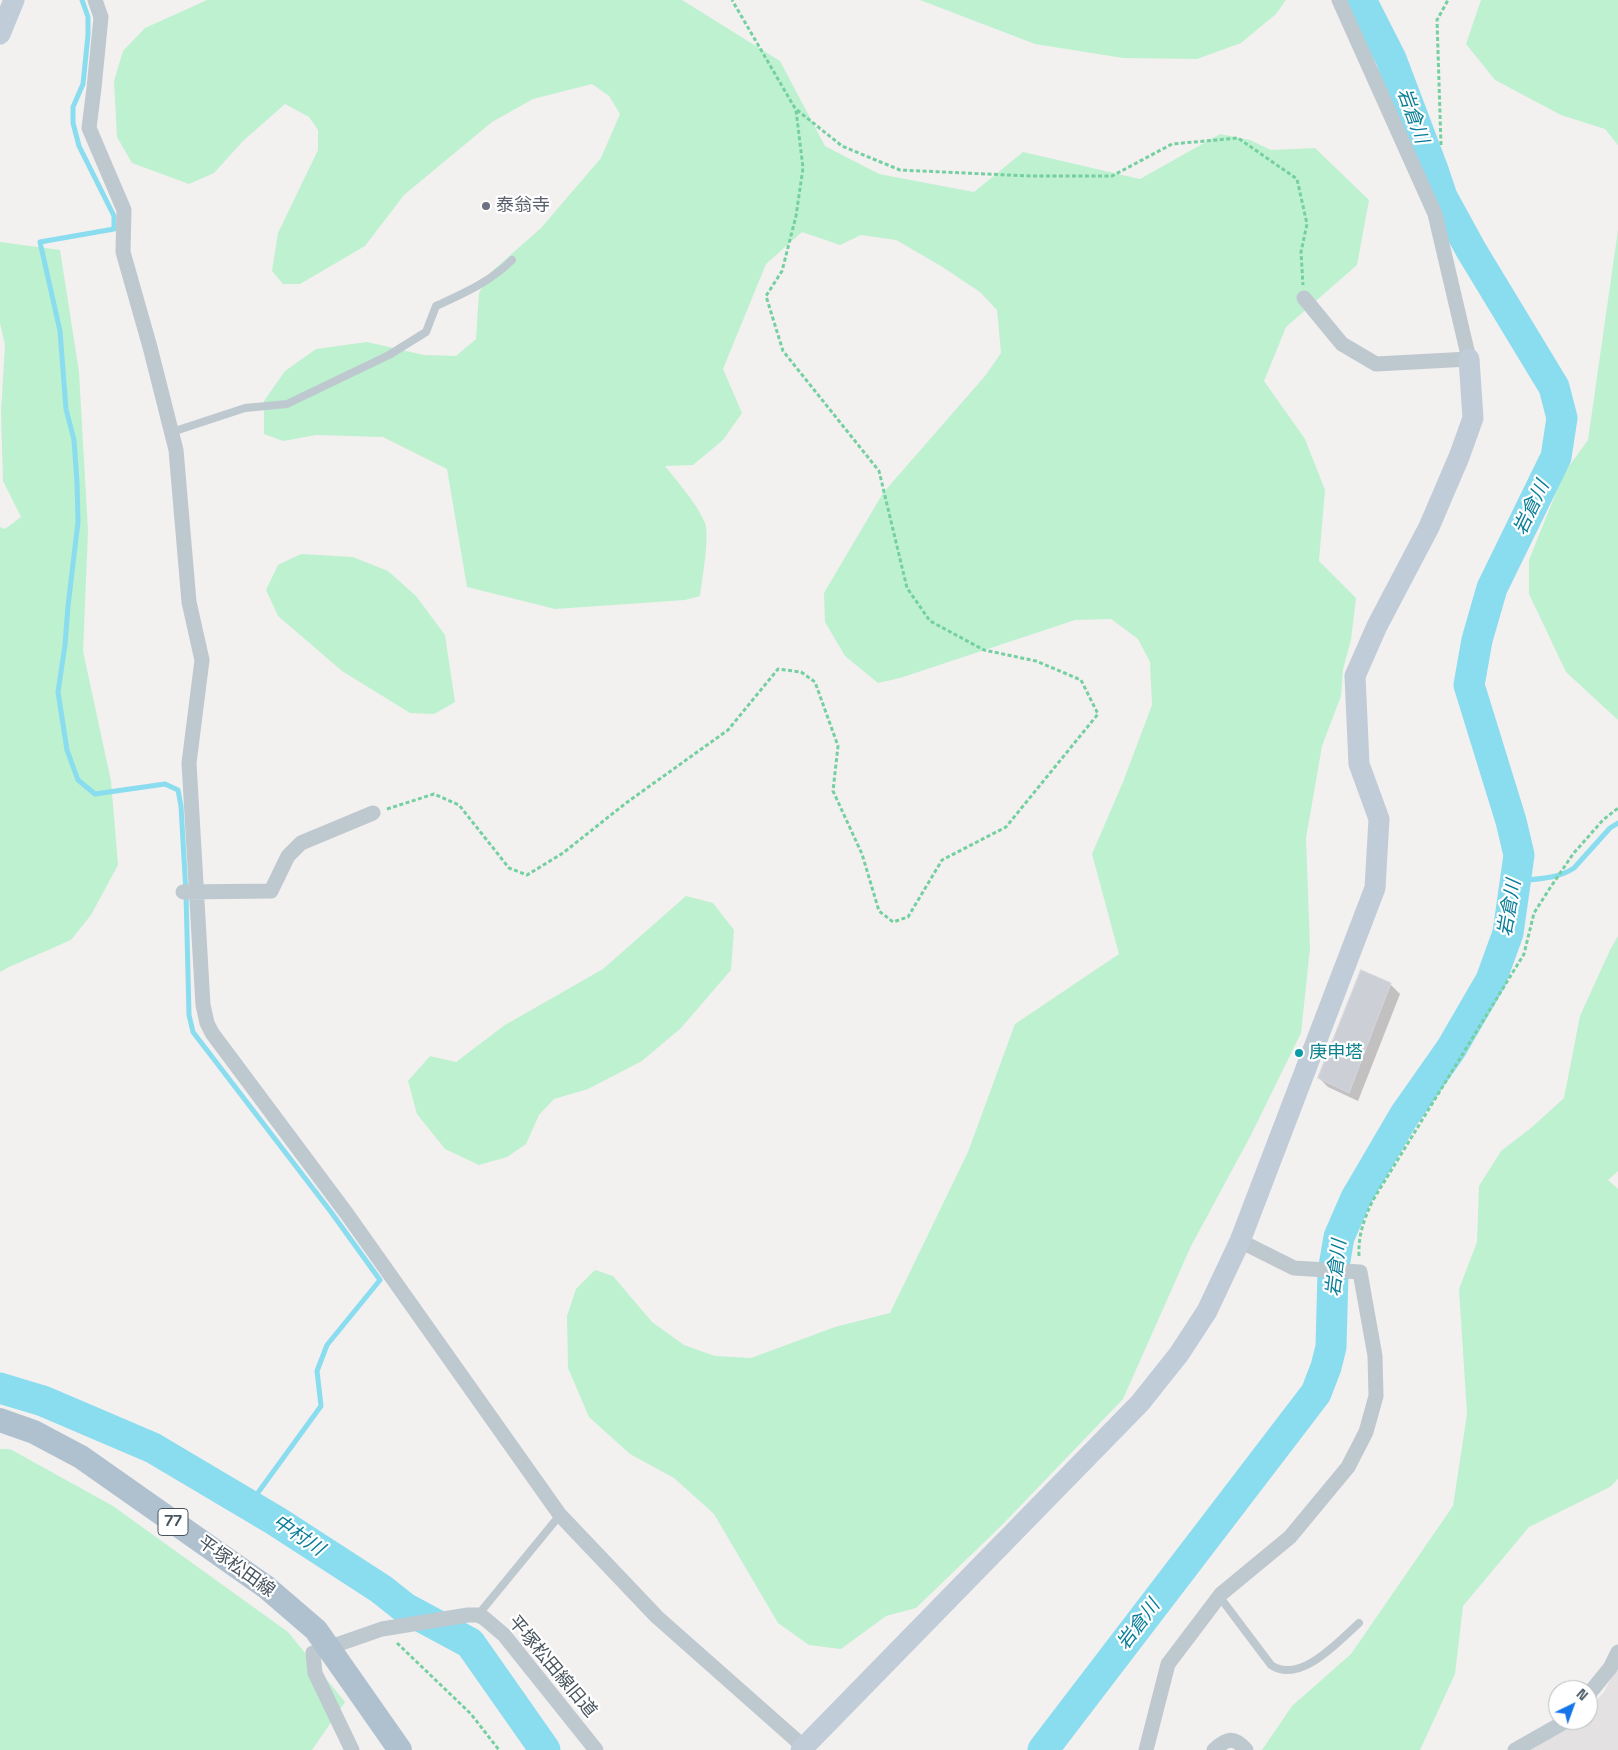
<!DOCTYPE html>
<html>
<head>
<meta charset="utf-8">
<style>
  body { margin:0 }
  #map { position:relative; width:1618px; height:1750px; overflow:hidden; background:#f3f0f0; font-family:"Space Grotesk",sans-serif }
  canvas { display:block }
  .north { position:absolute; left:1548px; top:1680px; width:50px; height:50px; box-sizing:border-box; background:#fff; border:1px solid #b5bbbf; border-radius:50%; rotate:42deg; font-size:14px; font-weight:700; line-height:20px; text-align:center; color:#47545e }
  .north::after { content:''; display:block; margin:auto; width:18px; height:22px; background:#1476e8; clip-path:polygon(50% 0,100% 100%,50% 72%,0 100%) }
</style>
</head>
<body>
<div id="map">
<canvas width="1618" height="1750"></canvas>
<div class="north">N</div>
</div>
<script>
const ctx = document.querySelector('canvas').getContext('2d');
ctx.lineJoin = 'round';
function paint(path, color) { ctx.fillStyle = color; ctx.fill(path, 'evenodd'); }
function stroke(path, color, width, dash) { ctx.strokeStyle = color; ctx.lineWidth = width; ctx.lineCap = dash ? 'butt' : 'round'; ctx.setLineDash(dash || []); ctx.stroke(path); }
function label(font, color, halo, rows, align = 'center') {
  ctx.font = font + ' "Space Grotesk","Noto Sans JP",sans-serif'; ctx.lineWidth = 4.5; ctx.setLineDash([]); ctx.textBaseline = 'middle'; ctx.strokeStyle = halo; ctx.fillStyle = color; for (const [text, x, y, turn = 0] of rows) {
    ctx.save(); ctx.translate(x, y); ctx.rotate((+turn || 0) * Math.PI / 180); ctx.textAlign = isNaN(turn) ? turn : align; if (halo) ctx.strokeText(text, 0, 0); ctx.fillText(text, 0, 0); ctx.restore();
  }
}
paint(new Path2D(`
  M1618 1665V1750H1526L1571 1727 1577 1720H1588V1709L1604 1692Z`), '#e4e1e2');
paint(new Path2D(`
  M207 0H682L780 61 825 146 879 174 974 192 1023 152 1140 179 1220 134 1250 140 1271 150 1315 148 1369 200 1357 265 1286 327 1264 381 1305 439 1325 490 1319 561 1356 598 1351 640 1343 669 1341 696 1322 746 1306 838 1310 948 1301 1033 1251 1135 1191 1246 1123 1399 1001 1526 916 1608 886 1616 841 1649 809 1645 778 1623 714 1514 674 1478 630 1454 589 1417 568 1368 567 1316 576 1289 595 1270 613 1276 652 1322 684 1345 715 1356 751 1358 835 1327 890 1313 968 1152 1015 1024 1119 954 1092 854 1123 782 1152 705 1150 662 1138 639 1111 619 1075 620 900 678 878 683 845 656 825 622 824 593 883 493 985 376 1001 353 997 310 980 292 941 266 896 240 861 235 840 245 802 232 766 264 723 369 742 413 723 440 693 465 665 466C679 484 696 502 705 523 710 536 702 580 700 596L685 600 555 609 467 587 447 469 383 437 316 435 283 441 264 434V401L285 371 316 349 367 342 424 355 456 356 476 339 479 293 490 273 541 228 601 158 620 114 609 96 592 84 533 99 492 122 404 195 365 246 300 284H283L272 271 278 233 318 150V130L309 117 285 104 243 141 214 173 189 184 132 163 117 137 114 81 123 51 145 28Z
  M920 0H1286L1276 14 1241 43 1197 59 1123 58 1035 44Z
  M1481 0H1618V145L1605 129 1561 115 1495 80 1466 44Z
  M1618 230V720L1566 672 1529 594V560L1564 473 1588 440Z
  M0 242 60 250 79 372 88 531 83 651 111 781 118 865 91 915 71 940 9 967 0 972V527L5 529 21 517 3 481 1 412 5 345 0 323Z
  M301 554 353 557 388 571 416 596 445 635 455 702 434 714 410 713 342 671 278 616 266 590 278 565Z
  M686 896 713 903 734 930 731 970 681 1028 642 1061 588 1089 554 1099 539 1115 526 1144 507 1157 479 1165 445 1149 417 1114 408 1081 430 1056 456 1062 505 1025 603 969Z
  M1618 936V1171L1608 1180 1618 1189V1479L1610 1487 1529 1527 1463 1606 1455 1674 1420 1750H1262L1292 1706 1351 1654 1453 1506 1467 1414 1459 1289 1477 1242 1479 1186 1501 1151 1531 1128 1564 1098 1580 1016 1610 950Z
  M0 1449H10L113 1506 288 1632 345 1702 312 1750H0Z`), '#bef1d0');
paint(new Path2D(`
  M1361 972 1391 985 1400 994 1358 1101 1328 1087 1319 1078Z`), '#0003');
stroke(new Path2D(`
  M82 0 88 17V35L83 84 73 107V123L79 146 114 216V229L40 242 60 331 66 409 74 440 77 482 78 522 68 606 65 645 58 692 67 750 78 780 95 794 165 784 178 790 181 806 186 893 189 1015 193 1032 331 1212 380 1280 327 1345 317 1371 321 1406 249 1505
  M1516 881C1535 879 1558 879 1574 868L1610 828 1618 823`), '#8adcef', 5);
stroke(new Path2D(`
  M0 1388 43 1401 153 1448 276 1521 381 1589 405 1608 470 1643 545 1750
  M1043 1750 1316 1393 1326 1367 1331 1347 1333 1272 1339 1237 1356 1198 1404 1116 1451 1049 1491 980 1508 933 1519 855 1511 821 1469 685 1477 640 1492 588 1556 457 1562 418 1554 387 1471 250 1442 197 1433 170 1391 59 1361 0`), '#8adcef', 31);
const building = new Path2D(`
  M1361 970 1391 983 1349 1093 1318 1078Z`);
paint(building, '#cccfd5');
stroke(building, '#d4d6dc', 1);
stroke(new Path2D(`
  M797 110 842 146 900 170 1030 176H1112L1172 144 1238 138 1297 179 1307 224 1301 252 1303 285
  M1441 145 1437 20 1448 0
  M387 809 434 794 459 805 509 868 527 875 563 853 626 803 728 730 778 669 801 672 815 682 838 746 833 791 862 854 879 911 893 922 908 917 942 860 1006 827 1098 714 1081 680 1036 661 984 650 930 621 907 588 879 471 783 351 766 296 782 271 796 216 803 168 796 110 732 0
  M1359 1256C1358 1235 1364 1219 1373 1200L1524 954 1534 913 1548 891 1573 854 1603 820 1618 808
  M397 1643 471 1714 499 1750`), '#75d0a1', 3, [4, 2.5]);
stroke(new Path2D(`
  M172 432 245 408 287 404 389 355 426 332 436 306C464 293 490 282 512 260
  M1219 1596 1271 1665C1300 1685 1339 1641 1359 1623
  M478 1615 560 1515`), '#bec8cf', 8);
stroke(new Path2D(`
  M95 0 101 17 94 88 89 128 124 210 123 252 150 347 176 450 189 602 202 660 189 763 203 1005 207 1023 212 1033 347 1214 560 1515 657 1617 804 1747
  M1304 298 1342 344 1376 364 1469 359 1435 214 1339 0
  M183 892 271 891 288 856 301 843 373 813
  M1588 1695 1610 1668 1618 1652
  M352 1750 315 1673 313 1653 382 1629 468 1615H478L484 1618 504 1635 596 1750
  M1146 1750 1168 1664 1221 1594 1290 1537 1348 1467 1366 1432 1376 1396 1375 1356 1360 1272 1294 1268 1240 1241
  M1214 1750C1227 1738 1234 1736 1246 1750
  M1515 1750 1568 1720`), '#bec8cf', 15);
stroke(new Path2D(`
  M0 34 14 0
  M801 1750 1140 1403 1179 1354 1207 1311 1240 1241 1375 888 1379 819 1359 764 1355 676 1377 626 1429 527 1459 457 1473 418 1469 359`), '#c0ccd7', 21);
stroke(new Path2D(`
  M0 1420 34 1432 81 1457 266 1587 316 1630 400 1750`), '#afc0cf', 24);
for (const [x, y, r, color] of [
  [486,206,5,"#6b7280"],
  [1299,1053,5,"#0f9aa8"]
]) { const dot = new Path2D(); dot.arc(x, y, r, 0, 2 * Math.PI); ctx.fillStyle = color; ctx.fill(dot); stroke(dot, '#fff', 2); }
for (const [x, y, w] of [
  [173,1522,30]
]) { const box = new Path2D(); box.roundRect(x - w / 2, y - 13.5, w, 27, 4); ctx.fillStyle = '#fff'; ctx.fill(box); stroke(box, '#47545e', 1); }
label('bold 16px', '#47545e', null, [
  ["77",173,1522]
]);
label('18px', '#5b616d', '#fff', [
  ["泰翁寺",496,206]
], 'left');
label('18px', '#0d838f', '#fff', [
  ["庚申塔",1309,1053]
], 'left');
label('18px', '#47545e', '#fff', [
  ["平塚松田線",236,1567,36],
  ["平塚松田線旧道",552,1667,50]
]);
label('italic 19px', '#097e98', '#fff', [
  ["岩倉川",1412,116,70],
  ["岩倉川",1532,508,-64],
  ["岩倉川",1510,908,-80],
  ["岩倉川",1337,1268,-83],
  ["中村川",298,1536,34],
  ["岩倉川",1139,1625,-53]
]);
</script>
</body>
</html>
